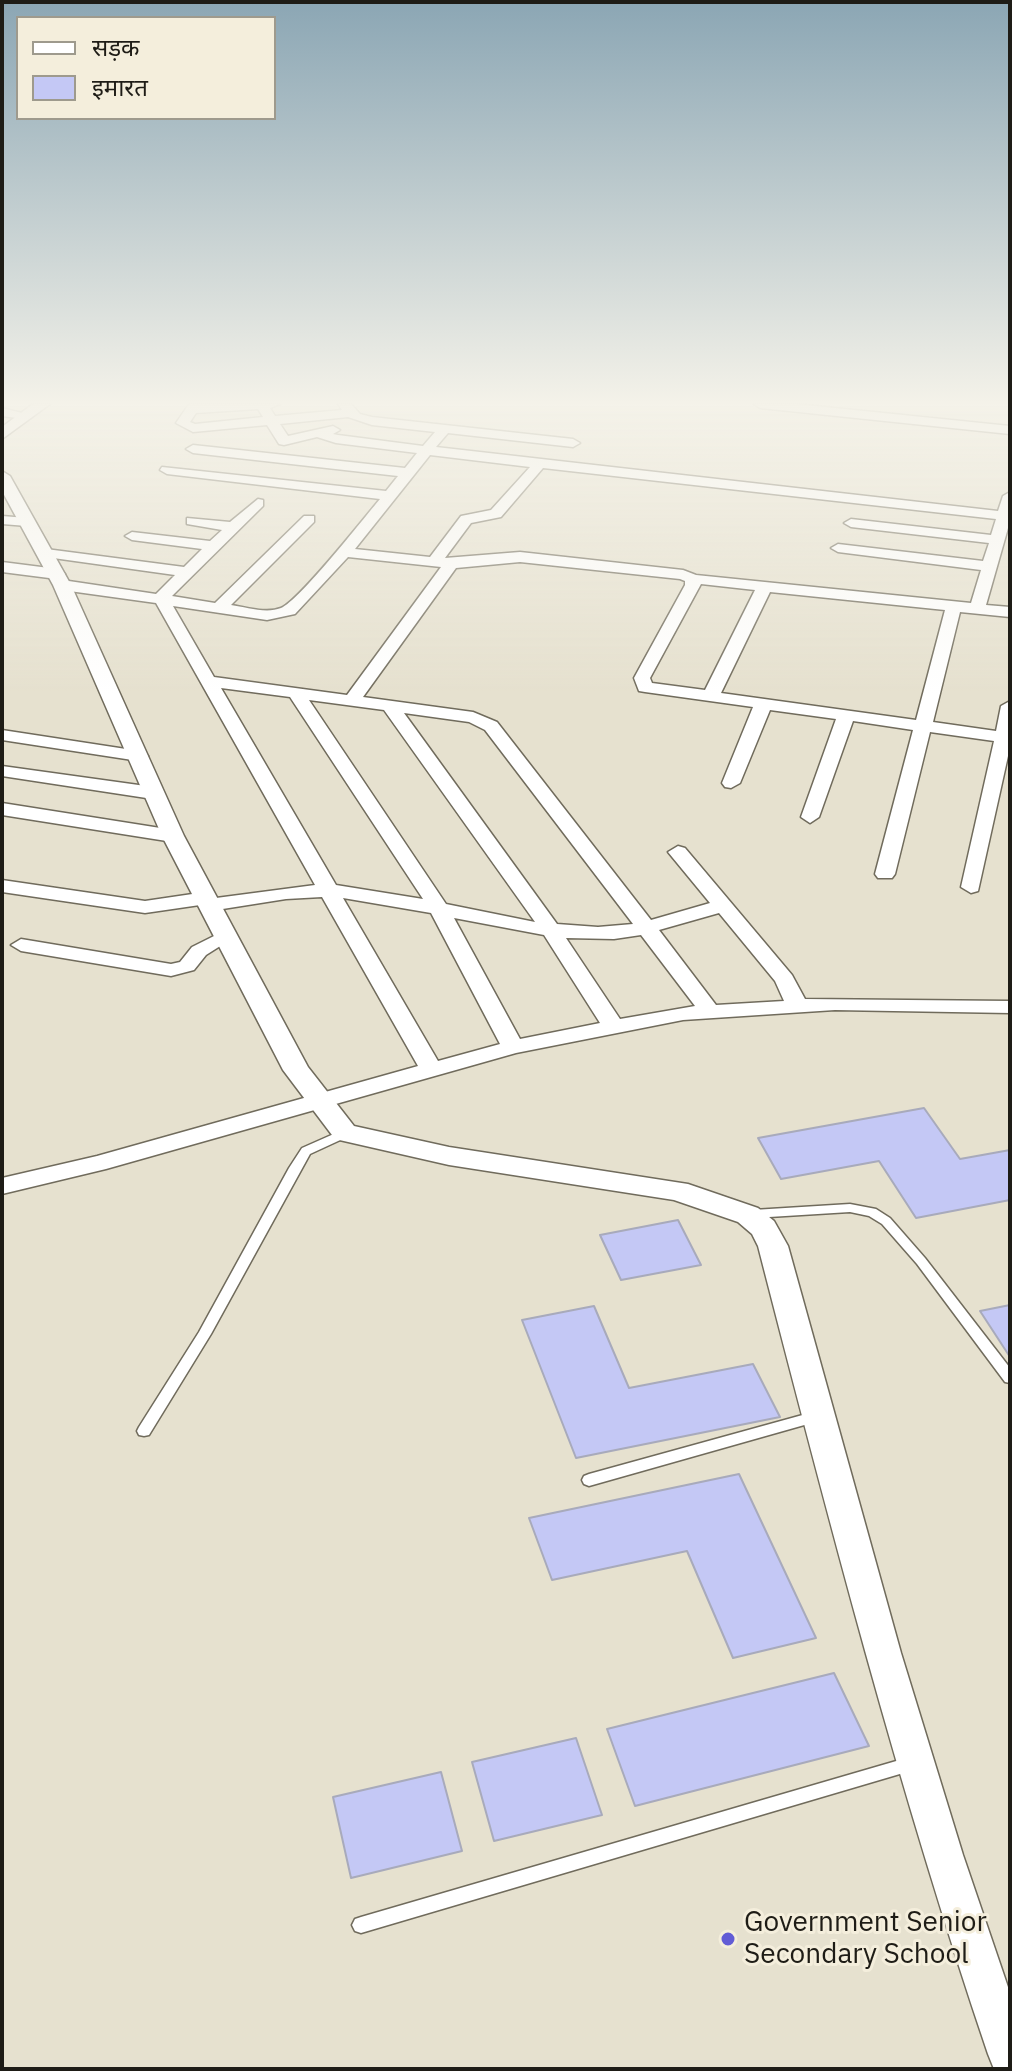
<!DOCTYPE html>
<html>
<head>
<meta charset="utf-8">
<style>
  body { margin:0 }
  #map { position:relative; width:1012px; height:2071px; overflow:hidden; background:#e6e1cf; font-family:"IBM Plex Sans","Noto Sans Devanagari",sans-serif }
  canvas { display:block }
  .frame { position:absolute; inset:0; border:4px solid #1e1c16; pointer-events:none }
  .legend { position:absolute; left:16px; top:16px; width:260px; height:104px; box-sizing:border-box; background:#f4eedc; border:2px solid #9e9a8d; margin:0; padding:10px 14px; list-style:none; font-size:24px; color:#1e1c16 }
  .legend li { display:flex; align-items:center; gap:16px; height:40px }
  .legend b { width:40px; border:2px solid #9e9a8d }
</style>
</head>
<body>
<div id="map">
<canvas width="1012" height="2071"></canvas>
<div class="frame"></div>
<ul class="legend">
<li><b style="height:10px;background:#fff"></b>सड़क</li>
<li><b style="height:22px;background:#c4c8f5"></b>इमारत</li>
</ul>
</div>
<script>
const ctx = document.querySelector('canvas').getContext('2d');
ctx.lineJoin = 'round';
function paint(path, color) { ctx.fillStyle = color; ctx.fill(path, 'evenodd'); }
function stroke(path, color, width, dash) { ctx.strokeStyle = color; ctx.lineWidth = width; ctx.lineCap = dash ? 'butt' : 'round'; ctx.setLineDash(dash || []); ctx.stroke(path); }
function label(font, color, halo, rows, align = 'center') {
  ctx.font = font + ' "IBM Plex Sans",sans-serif'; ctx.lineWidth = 6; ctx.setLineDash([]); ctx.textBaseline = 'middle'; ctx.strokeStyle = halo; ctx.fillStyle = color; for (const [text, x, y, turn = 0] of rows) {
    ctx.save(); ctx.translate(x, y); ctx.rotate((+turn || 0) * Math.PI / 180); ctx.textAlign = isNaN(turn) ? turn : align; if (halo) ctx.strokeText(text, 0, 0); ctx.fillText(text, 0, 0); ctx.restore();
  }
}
const building = new Path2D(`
  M924 1108 960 1159 1010 1150V1200L916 1218 879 1161 781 1179 758 1138Z
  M678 1220 701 1265 621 1280 600 1235Z
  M1010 1305V1357L980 1311Z
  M594 1306 629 1388 753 1364 780 1417 576 1458 522 1320Z
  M739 1474 816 1638 733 1658 687 1551 552 1580 529 1518Z
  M834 1673 869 1746 635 1806 607 1729Z
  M576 1738 602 1815 494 1841 472 1762Z
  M441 1772 462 1851 351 1878 333 1797Z`);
paint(building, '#c4c8f5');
stroke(building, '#a8aabb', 2);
const service = new Path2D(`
  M345 1129 349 1130 351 1133 349 1136 310 1154 211 1334 149 1435 144 1436 139 1435 137 1431 139 1427 199 1332 289 1168 302 1148Z
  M850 1204 876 1209 890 1218 925 1258 1010 1368V1383L1005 1382 917 1264 882 1224 869 1216 850 1212 753 1218 749 1217 747 1214 749 1211 753 1210Z
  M817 1411 822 1412 824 1416 822 1420 589 1486 584 1484 582 1480 584 1476 589 1474Z
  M910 1757 916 1759 918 1764 916 1769 910 1771 361 1933 355 1931 352 1925 355 1919 361 1917Z`);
const minor = new Path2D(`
  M189 404H280L270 408 275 416 342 410 338 404H351L360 414 372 417 573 439 580 443 573 447 448 433 436 447 998 511 1003 496 1010 492V521L986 605 1010 607V617L960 612 933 722 996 731 1001 706 1010 701V747L978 891 971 893 961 887 994 741 930 732 895 874 892 878H878L875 874 913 730 853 721 819 817 810 823 801 817 836 719 770 710 740 783 731 788 725 787 722 783 753 707 645 692 639 691 634 678 685 585V581L680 579 520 562 456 568 363 697 473 712 497 722 651 920 710 903 668 852 678 846 685 848 792 975 805 999 1010 1001V1013L835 1010 683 1020 516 1053 106 1169 2 1194V1178L97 1156 418 1066 322 897 286 899 210 911 200 905 145 913 2 892V880L145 901 206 892 216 898 315 885 156 603 62 590 54 585 62 580 156 594 175 575 46 557 39 553 46 549 184 567 202 549 132 540 125 536 132 532 210 541 222 530 187 524V518L230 522 258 499 263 500V506L172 596 215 603 304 516H314V522L231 605C246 607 266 614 281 608 299 601 364 518 380 499L167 474 160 470 162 467 386 491 398 476 193 453 186 449 193 445 405 468 417 453 336 443 317 437 284 445 279 444 267 425 193 432 176 423ZM258 409 263 417 195 424 190 422 196 413ZM348 417 372 425 435 432 423 446 338 435 333 434 340 430 333 426 288 436 280 424ZM430 455 530 467 491 510 461 516 430 557 355 549ZM543 468 996 519 991 535 851 519 844 523 851 527 989 543 983 561 838 544 831 548 838 552 981 570 971 603 696 575 683 570 520 552 445 558 471 523 501 517ZM348 557 441 567 347 695 214 677 173 606 267 620 295 614ZM701 584 755 590 705 690 652 683 650 678ZM770 592 945 610 916 720 721 693ZM221 688 290 697 423 899 336 885ZM309 700 384 710 535 922 446 904ZM404 713 469 722 485 730 633 924 598 927 557 924ZM343 898 431 913 500 1044 438 1061ZM719 913 775 981 784 1001 716 1005 659 930ZM454 918 544 935 600 1023 520 1039ZM641 935 695 1006 620 1019 566 938 614 939Z
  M754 404H796L1010 426V434L760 408Z
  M2 408 30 415 24 419 2 416Z
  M2 516 27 518 34 522 27 526 2 524Z
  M2 562 57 569 65 574 57 579 2 572Z
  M2 730 139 751 148 756 139 761 2 740Z
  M2 766 153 787 162 793 153 799 2 776Z
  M2 803 173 830 183 836 173 842 2 815Z
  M226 930 236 936 206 955 194 970 171 976 21 951 11 945 21 939 171 964 180 962 192 947Z`);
const tertiary = new Path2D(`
  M33 404H50L2 439V427Z
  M2 471 10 476 71 585 184 836 308 1067 354 1126 449 1147 688 1184 758 1208 774 1221 788 1246 901 1653 963 1855 1010 1993V2069H994L988 2054C898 1788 828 1518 758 1246L752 1234 738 1222 674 1200 449 1165 335 1139 283 1070 162 836 53 585 2 491Z`);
stroke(service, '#706b5c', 3);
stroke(minor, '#706b5c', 3);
stroke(tertiary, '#706b5c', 3);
paint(service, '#fff');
paint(minor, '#fff');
paint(tertiary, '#fff');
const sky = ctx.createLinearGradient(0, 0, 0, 694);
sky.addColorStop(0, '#8ba6b4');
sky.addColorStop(0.58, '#f4f2e9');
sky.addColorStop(1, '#f4f2e900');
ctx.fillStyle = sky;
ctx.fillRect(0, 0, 1012, 694);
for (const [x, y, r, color] of [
  [728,1939,8,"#625cd5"]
]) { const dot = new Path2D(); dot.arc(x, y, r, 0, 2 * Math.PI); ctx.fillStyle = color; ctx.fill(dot); stroke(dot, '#f4eedc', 3); }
label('28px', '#1e1c16', '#f4eedc', [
  ["Government Senior",744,1923],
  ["Secondary School",744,1955]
], 'left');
</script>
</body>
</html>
